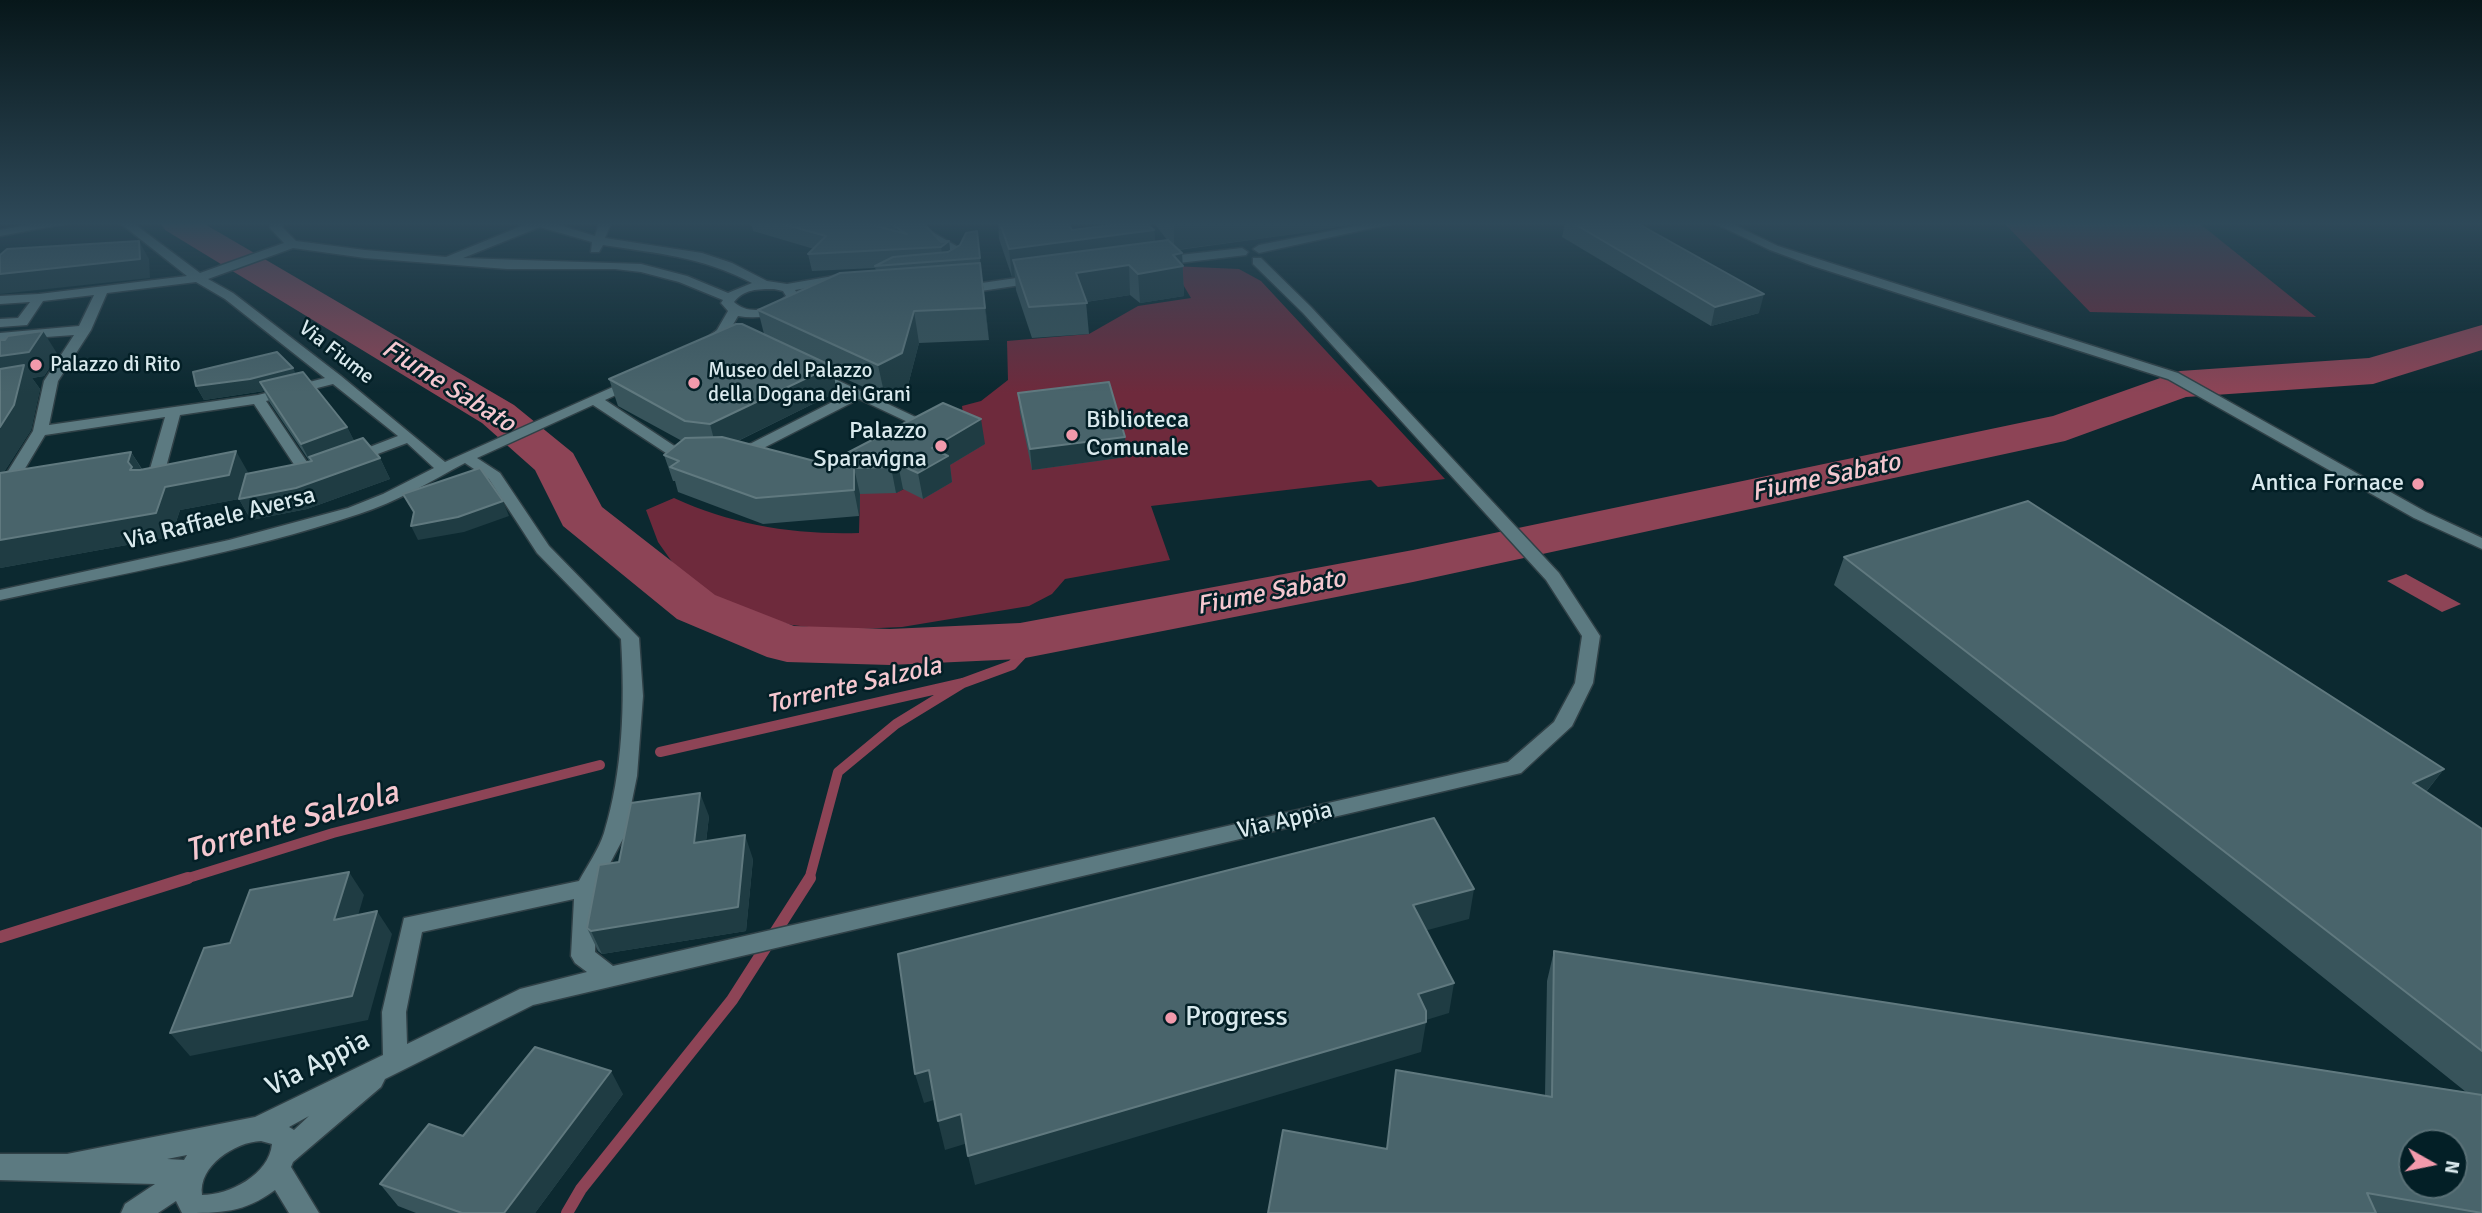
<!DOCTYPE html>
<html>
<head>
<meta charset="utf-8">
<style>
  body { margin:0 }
  #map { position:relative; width:2482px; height:1213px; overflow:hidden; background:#0c2930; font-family:Signika,sans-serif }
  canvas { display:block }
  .north { position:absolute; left:2398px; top:1129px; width:70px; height:70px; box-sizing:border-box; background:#031f26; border:2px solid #597076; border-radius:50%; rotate:99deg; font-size:19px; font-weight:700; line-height:28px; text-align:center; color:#d9e9ed }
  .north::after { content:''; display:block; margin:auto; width:24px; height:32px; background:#f29aac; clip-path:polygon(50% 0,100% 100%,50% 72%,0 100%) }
</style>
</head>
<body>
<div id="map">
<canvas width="2482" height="1213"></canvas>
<div class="north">N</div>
</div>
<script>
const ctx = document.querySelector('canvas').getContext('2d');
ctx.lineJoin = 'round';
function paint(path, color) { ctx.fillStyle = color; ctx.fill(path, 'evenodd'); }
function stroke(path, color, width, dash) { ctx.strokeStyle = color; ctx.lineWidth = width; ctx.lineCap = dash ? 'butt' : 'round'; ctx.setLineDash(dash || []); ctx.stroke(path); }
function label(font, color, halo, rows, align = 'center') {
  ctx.font = font + ' Signika,sans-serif'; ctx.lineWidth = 5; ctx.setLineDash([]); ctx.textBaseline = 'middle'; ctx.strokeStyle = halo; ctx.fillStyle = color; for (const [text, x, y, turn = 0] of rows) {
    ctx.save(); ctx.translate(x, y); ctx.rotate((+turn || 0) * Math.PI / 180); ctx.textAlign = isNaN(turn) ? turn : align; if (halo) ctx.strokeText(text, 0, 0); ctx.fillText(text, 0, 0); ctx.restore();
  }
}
paint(new Path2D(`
  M2004 223H2199L2316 317 2090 312Z
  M1172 266 1239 269 1261 281 1445 479 1378 487 1371 480 1151 506 1170 560 1065 579 1052 594 1029 606 902 627 834 630 792 625 751 614 713 597 677 569 658 542 646 510 674 498C733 525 795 535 859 533L860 493H896L936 473 964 421 962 406 981 401 1008 380 1007 341 1089 334 1138 306 1191 298Z`), '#6e2a3c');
paint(new Path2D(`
  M2406 574 2461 604 2442 612 2387 581Z`), '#8d4456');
stroke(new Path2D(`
  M660 752 963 683 1012 665 1029 647 1047 636
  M182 880 333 833 600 765
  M809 880 838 772 896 724 963 683`), '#8d4456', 10);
stroke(new Path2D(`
  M0 937 188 878
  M567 1213 581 1189 732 1000 810 878`), '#8d4456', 12);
paint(new Path2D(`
  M160 223H203L514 405 573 453 602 507 715 595 794 626 890 629 1020 623 1413 550 2053 416 2180 371 2369 358 2482 325V350L2373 384 2186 397 2065 441 1413 582 1020 659 890 665 787 662 767 657 677 619 563 526 535 470 482 423 165 230Z`), '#8d4456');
const minor = new Path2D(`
  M40 223H69L0 236V230Z
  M120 223H133L200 273 284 243 270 228 271 223H283L282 227 296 241 365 250 446 257 529 223H552L595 236 599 223H611L605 238 702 253 732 263 767 281 787 284 839 275 845 279 839 283 795 290 799 296C785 315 761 320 738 316L727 335 706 348 699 344 717 330 728 311 721 303 723 300 679 282 641 272 615 269H507L365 258 293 248 208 279 233 293 341 376 445 462 633 378 638 379V385L605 400 676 447 699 453 702 456 694 461 666 453 593 405 477 458 500 473 549 546 639 638 643 696 637 776 625 835 597 888 595 952 613 966 1508 762 1554 722 1575 683 1582 636 1546 580 1303 313 1253 264V258H1261L1311 307 1559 573 1600 636 1593 683 1572 726 1521 773 533 1005 385 1079 381 1087 293 1162 291 1167 319 1213H289L275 1190C244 1213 221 1213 182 1213L176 1201 158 1213H121L125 1204 155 1184 0 1180V1154H67L255 1117 383 1055 382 1012 404 918 579 881C587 866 599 849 604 833 623 771 625 704 621 639L537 553 489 479 465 463C431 481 397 502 359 514 243 553 119 574 0 600V590L229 540 348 508 383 494 434 468 407 443 359 461H349L346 458 349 455 398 436 333 384 266 401 311 468 318 466 326 471 313 478H303L254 404 180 415 161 486 153 491 145 486 165 417 45 435 8 497 0 502V484L33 431 44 381 74 335 4 340 0 339V333L79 326 94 295 43 301 27 325 0 327V319L18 318 30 302 0 304V296L39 294 187 276ZM540 227 592 242 591 252H599L603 245C659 254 700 256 752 283L728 293 687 276 641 264 463 258ZM196 282 225 299 325 378 258 395 49 425 58 381 91 330 107 293ZM774 289 783 291 786 296C774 310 749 316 734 302 744 289 758 289 774 289ZM574 899 571 956 575 963 587 972 520 989 407 1044 406 1012 422 932ZM309 1116 294 1130 289 1127ZM261 1141 272 1144C269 1175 229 1195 202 1195 198 1166 235 1142 261 1141ZM187 1155 184 1160 167 1159Z
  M893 223 922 226 965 251 964 262 957 268H949L947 265 955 255 914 230Z
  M1371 223H1395L1259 253 1253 249 1259 245Z
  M1714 223H1730L1778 246 1821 260 2178 373 2426 512 2482 538V549L2414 518 2168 379 1813 266 1770 250Z
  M1242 248 1248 252 1246 255 1162 265 1156 261 1162 257Z
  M1037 275 1043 279 1041 282 961 294 955 290 961 286Z
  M816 370 924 421 922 424H912L859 399 744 458H734L731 455 734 452 848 394 811 377V371Z`);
stroke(minor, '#304147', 3);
paint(minor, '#5c7a81');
paint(new Path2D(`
  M751 223H926L925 225 941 242 949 241 950 251 960 245 977 231 989 340 919 343 908 385 885 397 833 373 837 392 738 441 826 464 985 444 950 465 952 482 923 499 903 489 896 493 860 494 859 516 763 524 678 492 675 481H673L664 455 682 441 618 406 609 379 764 334 758 310 876 270 875 268 812 271 808 254 814 249 753 231Z
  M998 223H1027L1028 226 1072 230H1154L1155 241 1167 240 1154 223H1359L1316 231 1179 250 1182 253 1184 296 1140 303 1130 295 1086 302 1089 334 1032 338 1016 290 1015 277H1012L999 239Z
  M1565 223H1637L1759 313 1711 326 1562 237Z
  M5 340 58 355 44 376 32 378 40 389 31 430 4 472 131 452 142 469 249 473 310 462 270 403 264 391 204 400 196 386 296 373 347 427 354 441 380 458 390 479 307 509 251 520 239 499 180 510 171 537 0 568Z
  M1018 393 1125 437 1126 457 1032 470 1020 413Z
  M1844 557 2444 769 2426 792 2482 829V1213H1268L1387 1149 1545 1095 1547 981 1554 951 2466 1092 1834 585Z
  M709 816 706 842 753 859 746 931 602 954 598 951 587 928 619 862Z
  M623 1094 535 1213H416L398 1206 380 1184Z`), '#38545b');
paint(new Path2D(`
  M1181 223H1359L1316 231 1174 250V224Z
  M1154 230 1156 257 1013 260 1015 277H1012L1009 249Z
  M139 241 149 259 150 278 0 294V274Z
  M949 241 951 258 943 261 941 247Z
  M1182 253 1184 296 1140 303 1138 274 1173 255Z
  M980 263 984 293 989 340 985 308Z
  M1129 265 1130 295 1079 303 1076 273Z
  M1764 294 1759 313 1711 326 1715 307Z
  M914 311 919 343 908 385 885 397 878 365Z
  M43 331 58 355 44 376 32 378 40 389 31 430 4 472 0 473V356Z
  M832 366 837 392 717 451 710 424Z
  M293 368 300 382H260L264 391 257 392 204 400 196 386Z
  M981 419 985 444 950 465 952 482 923 499 918 473 932 448Z
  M347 427 358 448 309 457 313 464 312 465 301 444Z
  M1125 437 1126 457 1032 470 1030 449Z
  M236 451 249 474 380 458 390 479 307 509 251 520 239 499 180 510 171 537 0 568V540L165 487Z
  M131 452 145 475 130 470 128 462Z
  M898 464 903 489 896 493 891 467Z
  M854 468 860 494 859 516 854 490Z
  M503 501 509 516 464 532 418 540 411 526Z
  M2444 769 2420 799 2413 783Z
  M700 793 709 816 703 867 694 843Z
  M745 835 753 859 746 931 602 954 591 931Z
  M349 872 364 895 350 943 334 920Z
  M1474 889 1469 919 1409 935 1413 905Z
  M377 911 392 934 368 1020 190 1056 170 1033Z
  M1454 983 1449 1013 1413 1024 1418 994Z
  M1426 1022 1421 1052 975 1185 968 1156Z
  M929 1070 937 1099 924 1103 915 1074Z
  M611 1071 623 1094 535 1213H504Z
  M961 1114 968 1143 945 1150 938 1121Z`), '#1f3c43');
const building = new Path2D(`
  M779 223H865L907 234 889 223H922L925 225 941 242 949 241 941 247 808 254 826 236Z
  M1000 223H1027L1028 226 1046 223H1068L1072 230 1126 223H1146L1154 230 1009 249Z
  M1573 223H1637L1764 294 1715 307Z
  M977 231 980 258 875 266 893 257 948 252 960 245 966 233Z
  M1168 240 1182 253 1173 255 1183 266 1138 274 1129 265 1076 273 1087 303 1029 307 1013 260Z
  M139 241 140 259 0 274V255L7 249Z
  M980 263 985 308 914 311 902 353 878 365 758 310 840 273Z
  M736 324H742L832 366 710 424 685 421 609 379Z
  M43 331 29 352 0 356V340H5L8 336Z
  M277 352 293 368 250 379 196 386 193 372Z
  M24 365 14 405 0 427V369Z
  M303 372 347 427 301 444 260 382Z
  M1109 382 1125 437 1030 449 1018 393Z
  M943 403 981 419 932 448 948 456 918 473 898 464 891 467 854 468V490L756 498 670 467 679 461 664 455 685 438 722 437 826 464Z
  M363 438 380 458 296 488 239 499 246 474 312 461 309 457Z
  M236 451 229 475 165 487 156 513 0 540V473L131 452 128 462 132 467 130 470H140Z
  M480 468 503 501 458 517 411 526 414 512 403 494Z
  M2028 501 2444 769 2413 783 2482 829V1051L1844 557Z
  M700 793 694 843 745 835 738 907 591 931 587 928 599 865 619 862 631 803Z
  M1434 818 1474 889 1413 905 1454 983 1418 994 1426 1011V1022L968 1156 961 1114 938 1121 929 1070 915 1074 898 954Z
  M349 872 334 920 377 911 352 996 170 1033 204 948 230 943 250 890Z
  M1554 951 2482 1095V1213L2367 1193 2376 1213H1268L1283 1130 1387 1149 1396 1070 1552 1097ZM2412 1143H2454V1185H2412Z
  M535 1047 611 1071 504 1213H462L380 1184 429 1124 463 1136Z`);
paint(building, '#49646b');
stroke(building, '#60797f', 2);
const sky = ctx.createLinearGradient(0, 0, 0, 393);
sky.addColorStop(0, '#07171a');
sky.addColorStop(0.57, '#2e4959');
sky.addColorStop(1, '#2e495900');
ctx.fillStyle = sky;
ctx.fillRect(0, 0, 2482, 393);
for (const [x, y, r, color] of [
  [36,365,7,"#f29aac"],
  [694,383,7,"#f29aac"],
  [1072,435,7,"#f29aac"],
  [941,446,7,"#f29aac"],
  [2418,484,7,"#f29aac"],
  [1171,1018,7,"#f29aac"]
]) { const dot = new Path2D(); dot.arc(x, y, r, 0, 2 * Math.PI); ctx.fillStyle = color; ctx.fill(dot); stroke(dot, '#031f26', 2.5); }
label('21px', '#d9e9ed', '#031f26', [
  ["Via Fiume",336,353,38]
]);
label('21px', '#d9e9ed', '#031f26', [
  ["Palazzo di Rito",50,365],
  ["Museo del Palazzo",708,371],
  ["della Dogana dei Grani",708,395]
], 'left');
label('24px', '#d9e9ed', '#031f26', [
  ["Biblioteca",1086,421,"left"],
  ["Comunale",1086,449,"left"],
  ["Palazzo",927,432],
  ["Sparavigna",927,460],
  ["Antica Fornace",2404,484]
], 'right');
label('24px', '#d9e9ed', '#031f26', [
  ["Via Raffaele Aversa",220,519,-14],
  ["Via Appia",1285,821,-13]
]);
label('italic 26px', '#f5c8d0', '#031f26', [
  ["Fiume Sabato",448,387,32],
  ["Fiume Sabato",1826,478,-12],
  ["Fiume Sabato",1271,593,-11],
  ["Torrente Salzola",854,686,-13]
]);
label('28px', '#d9e9ed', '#031f26', [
  ["Progress",1185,1018]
], 'left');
label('28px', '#d9e9ed', '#031f26', [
  ["Via Appia",318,1064,-27]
]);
label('italic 32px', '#f5c8d0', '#031f26', [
  ["Torrente Salzola",292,823,-16]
]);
</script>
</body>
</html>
